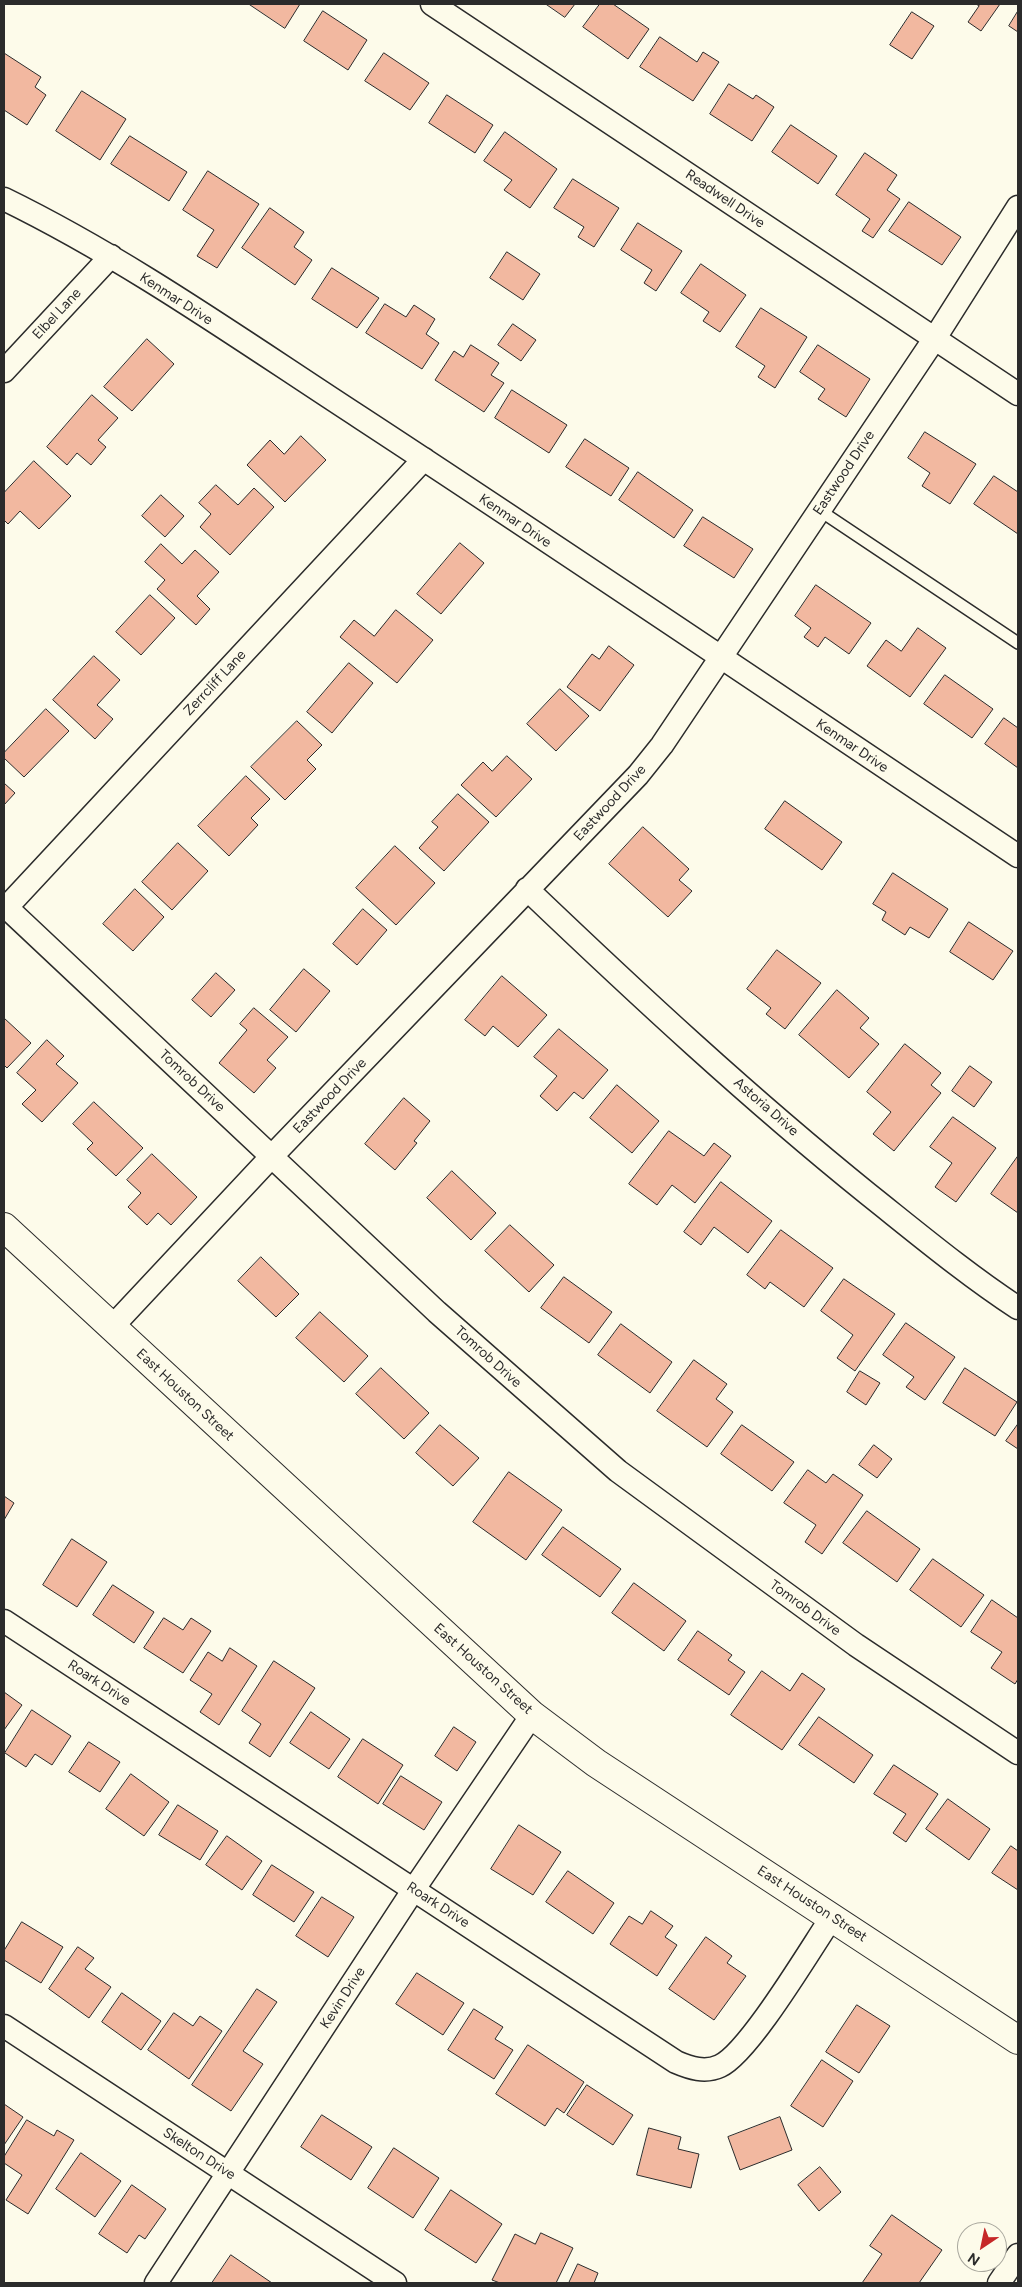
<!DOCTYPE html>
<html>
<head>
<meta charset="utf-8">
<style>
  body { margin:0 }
  #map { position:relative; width:1022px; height:2287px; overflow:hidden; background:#fdfbea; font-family:Figtree,sans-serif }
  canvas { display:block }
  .frame { position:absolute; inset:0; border:5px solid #2b2b2b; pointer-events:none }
  .north { position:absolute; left:957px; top:2222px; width:50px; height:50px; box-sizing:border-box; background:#fdfbea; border:1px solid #a9a89e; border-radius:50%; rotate:214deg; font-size:14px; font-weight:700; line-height:20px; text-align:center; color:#2b2b2b }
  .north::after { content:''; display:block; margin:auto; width:18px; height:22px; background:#c62828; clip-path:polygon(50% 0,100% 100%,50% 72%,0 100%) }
</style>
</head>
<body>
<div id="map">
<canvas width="1022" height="2287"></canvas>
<div class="frame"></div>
<div class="north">N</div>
</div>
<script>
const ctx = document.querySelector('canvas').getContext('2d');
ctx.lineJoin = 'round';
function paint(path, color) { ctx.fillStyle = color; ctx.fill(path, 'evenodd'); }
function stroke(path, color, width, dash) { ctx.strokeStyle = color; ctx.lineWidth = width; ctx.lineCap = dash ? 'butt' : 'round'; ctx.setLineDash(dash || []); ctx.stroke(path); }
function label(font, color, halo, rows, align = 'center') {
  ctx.font = font + ' Figtree,sans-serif'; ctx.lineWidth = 4; ctx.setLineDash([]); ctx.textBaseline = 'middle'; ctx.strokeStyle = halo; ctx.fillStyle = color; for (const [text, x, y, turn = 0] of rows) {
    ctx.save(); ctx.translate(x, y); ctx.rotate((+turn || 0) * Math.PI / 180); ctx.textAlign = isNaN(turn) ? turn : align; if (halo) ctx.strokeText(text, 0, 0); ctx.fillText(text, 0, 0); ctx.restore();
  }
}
const building = new Path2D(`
  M249 4H300L285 28Z
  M546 4H575L565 17Z
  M600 4H613L649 29 628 59 583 27Z
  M976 4H1000L981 31 968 22 979 6Z
  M323 11 367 40 348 70 304 41Z
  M1018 11V32L1009 26Z
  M912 12 934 26 912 59 890 45Z
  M660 37 697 62 703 52 719 62 693 101 640 67Z
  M4 53 41 77 35 87 46 95 27 125 4 110Z
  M384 53 429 83 410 110 365 81Z
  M729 84 753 99 756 95 774 107 752 141 710 114Z
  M82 91 126 119 100 160 56 131Z
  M447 95 493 125 475 153 429 123Z
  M791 125 837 156 818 184 772 152Z
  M505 132 557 169 530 208 504 190 512 180 484 161Z
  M130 136 187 172 169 201 111 164Z
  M865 153 897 175 887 190 900 199 873 238 862 231 870 219 836 195Z
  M208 171 259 204 217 268 197 256 214 230 183 210Z
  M573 179 619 208 594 247 578 237 584 227 554 208Z
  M909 202 961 237 942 265 889 231Z
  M270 208 304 232 294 247 312 260 295 285 242 248Z
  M638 223 682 251 656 291 644 283 652 270 621 250Z
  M507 252 540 274 523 300 490 278Z
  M701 264 746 295 720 332 703 321 709 312 681 293Z
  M332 268 379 298 357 328 312 299Z
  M385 304 406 317 414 305 435 319 426 334 439 343 422 369 366 333Z
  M761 308 807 337 775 388 758 377 765 366 736 347Z
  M513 324 536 340 521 361 498 345Z
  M147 339 174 364 132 411 104 387Z
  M471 345 499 363 491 375 504 383 484 412 435 380 454 351 463 357Z
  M818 345 870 379 846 417 818 399 825 389 800 372Z
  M512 390 567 425 549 453 495 418Z
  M92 395 118 418 98 440 106 447 91 465 77 453 67 465 47 447Z
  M925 432 976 464 950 504 922 486 930 473 908 458Z
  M301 436 326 460 285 502 247 465 270 440 284 454Z
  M585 439 629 468 611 496 566 467Z
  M34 461 71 496 39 529 20 511 8 524 4 520V493Z
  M638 472 693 510 674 538 619 500Z
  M994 476 1018 492V534L974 504Z
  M216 485 238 505 254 488 274 507 230 555 200 527 211 514 199 503Z
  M161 495 184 516 165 537 142 516Z
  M703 517 753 549 734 578 684 546Z
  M460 543 484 563 441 614 417 594Z
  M161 544 182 564 195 550 219 572 197 596 210 609 196 625 157 589 165 580 145 562Z
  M816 585 871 623 849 654 825 637 818 647 804 637 811 628 795 616Z
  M150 595 175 618 141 655 116 632Z
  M396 610 433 640 397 683 340 637 354 620 374 636Z
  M918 628 946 648 910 697 867 666 886 640 901 651Z
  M609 646 634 665 600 711 567 687 592 654 599 659Z
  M94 656 120 680 97 705 113 719 95 739 53 700Z
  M349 663 373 683 332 733 307 712Z
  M945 675 993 709 972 738 924 704Z
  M560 689 589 716 556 751 527 724Z
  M46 709 69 731 24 777 4 758V753Z
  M1004 718 1018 728V768L985 744Z
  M297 721 322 745 307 760 316 769 285 800 251 767Z
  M507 756 532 779 496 817 461 785 483 762 492 771Z
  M246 776 270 799 251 818 258 825 229 856 198 826Z
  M4 783 15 793 4 805Z
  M458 794 489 822 444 871 419 848 438 827 432 822Z
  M785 801 842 842 822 870 765 829Z
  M643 827 689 869 679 880 692 891 668 917 609 864Z
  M178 843 208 871 172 910 142 882Z
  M395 846 435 883 396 925 356 888Z
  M893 873 948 909 929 938 910 927 905 935 882 920 886 912 873 904Z
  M135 889 164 917 133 951 103 924Z
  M363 909 387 930 357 965 333 944Z
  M969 922 1013 951 993 980 950 952Z
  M777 950 821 983 785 1029 766 1014 771 1008 747 989Z
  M304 969 330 991 296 1032 270 1010Z
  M216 973 235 990 211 1017 192 1000Z
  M502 976 547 1015 518 1047 493 1026 485 1036 465 1020Z
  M837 990 869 1018 860 1028 879 1044 849 1078 799 1035Z
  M254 1008 288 1037 267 1060 276 1068 254 1093 219 1063 247 1030 240 1024Z
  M4 1018 31 1043 7 1068 4 1065Z
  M559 1029 608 1070 583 1099 574 1092 557 1111 540 1096 557 1076 534 1057Z
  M47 1040 64 1056 56 1064 78 1083 42 1122 22 1104 36 1090 17 1073Z
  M905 1044 941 1073 931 1085 941 1093 894 1151 873 1134 891 1112 867 1092Z
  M970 1066 992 1082 974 1107 952 1091Z
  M617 1085 659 1121 632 1153 590 1118Z
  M404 1098 430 1121 414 1141 417 1143 395 1170 365 1144Z
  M94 1102 143 1148 116 1176 87 1149 93 1143 73 1124Z
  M953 1117 996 1148 956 1202 935 1187 952 1163 930 1147Z
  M669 1131 704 1156 714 1143 731 1156 695 1203 672 1185 657 1205 629 1184Z
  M152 1154 197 1197 171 1225 158 1213 147 1225 128 1207 141 1193 127 1180Z
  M1018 1156V1213L991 1194Z
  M452 1171 496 1213 471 1240 427 1198Z
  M721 1182 772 1221 748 1253 714 1227 701 1245 684 1232Z
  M510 1225 554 1265 529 1292 485 1251Z
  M781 1230 833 1268 804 1307 770 1282 765 1289 747 1275Z
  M261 1257 299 1294 276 1317 238 1281Z
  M564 1277 612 1312 589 1343 541 1308Z
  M844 1279 895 1314 855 1371 837 1358 853 1335 821 1311Z
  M320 1312 368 1356 344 1382 296 1338Z
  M906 1323 955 1357 925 1400 906 1387 914 1377 883 1355Z
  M621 1324 672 1362 650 1393 598 1355Z
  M694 1360 727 1384 716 1399 733 1412 707 1447 657 1411Z
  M381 1368 429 1413 404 1439 356 1394Z
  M965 1368 1017 1402 995 1436 943 1403Z
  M860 1371 880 1383 866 1405 847 1392Z
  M1018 1424V1449L1006 1441Z
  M440 1425 479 1458 453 1486 416 1453Z
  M742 1425 794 1462 772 1491 721 1454Z
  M874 1445 892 1459 877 1478 859 1465Z
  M808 1470 826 1483 833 1474 863 1495 822 1554 805 1542 816 1525 784 1503Z
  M509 1472 562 1510 526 1560 473 1522Z
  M4 1496 14 1503 4 1520Z
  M867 1511 920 1549 897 1582 843 1543Z
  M563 1527 621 1569 600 1597 542 1555Z
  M72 1539 107 1562 77 1607 43 1585Z
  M933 1559 984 1595 961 1627 910 1590Z
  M634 1583 686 1621 664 1651 612 1613Z
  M113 1585 154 1612 134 1643 93 1615Z
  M992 1600 1018 1618V1679L1015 1684 991 1668 1002 1652 971 1632Z
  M164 1618 183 1630 191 1618 211 1631 183 1673 144 1648Z
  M698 1631 732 1655 728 1660 745 1672 729 1695 678 1660Z
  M230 1648 257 1666 219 1725 200 1712 212 1694 190 1680 208 1652 222 1661Z
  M274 1661 315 1688 270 1757 249 1743 261 1724 242 1711Z
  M762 1671 790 1691 802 1673 825 1689 782 1750 731 1715Z
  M4 1692 22 1705 4 1730Z
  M32 1710 71 1736 52 1765 35 1754 26 1767 5 1753Z
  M311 1712 350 1739 329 1769 290 1743Z
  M819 1717 873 1755 854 1783 799 1745Z
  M454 1727 476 1742 457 1771 435 1756Z
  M363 1739 403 1765 378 1804 338 1777Z
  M89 1742 120 1762 100 1792 69 1772Z
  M894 1765 938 1794 906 1842 893 1833 906 1814 874 1794Z
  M131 1774 169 1802 144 1836 106 1809Z
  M401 1776 442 1802 424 1830 383 1804Z
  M948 1799 990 1829 969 1860 926 1829Z
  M178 1805 218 1831 200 1860 159 1835Z
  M519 1825 561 1852 533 1895 491 1869Z
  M227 1836 262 1861 242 1890 206 1865Z
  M1011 1846 1018 1851V1890L992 1873Z
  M272 1865 314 1892 294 1922 253 1895Z
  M568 1871 614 1903 593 1934 546 1902Z
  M322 1897 354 1917 328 1957 296 1936Z
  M651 1911 673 1926 665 1937 677 1945 657 1976 610 1944 629 1916 642 1924Z
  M22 1922 63 1947 41 1983 4 1960V1951Z
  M706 1937 732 1956 727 1963 746 1976 714 2020 669 1989Z
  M78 1947 94 1958 85 1969 111 1987 89 2018 49 1989Z
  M417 1973 464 2003 443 2035 396 2004Z
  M257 1989 277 2002 243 2051 263 2064 231 2111 192 2085Z
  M122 1993 161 2021 141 2050 102 2022Z
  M857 2005 890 2026 859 2073 826 2052Z
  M474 2009 503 2027 495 2039 513 2050 494 2079 448 2050Z
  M174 2013 193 2026 200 2016 222 2031 189 2079 148 2050Z
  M528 2045 584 2082 564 2113 557 2108 545 2126 496 2094Z
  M822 2060 853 2081 823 2127 791 2106Z
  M587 2085 633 2115 613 2145 567 2115Z
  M4 2104 23 2117 4 2145Z
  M322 2115 372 2147 351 2180 301 2147Z
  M780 2117 792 2150 740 2170 728 2137Z
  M27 2120 54 2136 57 2130 74 2140 28 2214 6 2200 22 2175 4 2163V2157Z
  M649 2128 681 2137 678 2149 699 2154 691 2188 637 2175Z
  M394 2148 439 2178 413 2218 368 2188Z
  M81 2153 121 2181 95 2217 56 2189Z
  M820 2167 841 2192 819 2211 798 2185Z
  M132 2185 166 2209 145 2239 139 2235 127 2253 99 2234Z
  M451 2190 502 2224 476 2263 425 2230Z
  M892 2215 942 2250 919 2283H862L882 2254 870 2246Z
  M541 2233 573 2248 556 2283H500L492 2280 515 2234 535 2244Z
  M231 2255 272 2283H212Z
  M578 2264 598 2273 594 2283H569Z`);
paint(building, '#f2b8a0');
stroke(building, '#2b2b2b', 1);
const lane = new Path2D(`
  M819 510 1018 643`);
const street = new Path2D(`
  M432 4 1018 394
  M4 199C129 260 244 342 361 418 581 562 799 710 1018 856
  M4 371 111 256
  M527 889C637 994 749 1098 868 1194 917 1233 966 1274 1018 1308
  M4 905 437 1312 618 1471 856 1645 1018 1753
  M6 908 424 459
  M111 1328 272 1156 638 775 662 745 935 338 1018 207
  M4 1621 676 2062C690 2068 705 2073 720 2066 749 2053 811 1948 832 1917
  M4 2026 395 2283
  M156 2283 414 1889 532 1715
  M999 2283 1018 2255`);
const secondary = new Path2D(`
  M4 1227 532 1715 596 1763 1018 2040`);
stroke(lane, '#2b2b2b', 14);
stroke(street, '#2b2b2b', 25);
stroke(secondary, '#2b2b2b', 30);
stroke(lane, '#fdfbea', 11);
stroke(street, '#fdfbea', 22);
stroke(secondary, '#fdfbea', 28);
label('14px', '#2b2b2b', '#fdfbea', [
  ["Readwell Drive",725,199,34],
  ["Kenmar Drive",176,299,33],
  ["Elbel Lane",57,314,-47],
  ["Eastwood Drive",844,473,-56],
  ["Kenmar Drive",515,521,34],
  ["Zerrcliff Lane",215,683,-47],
  ["Kenmar Drive",852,746,34],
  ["Eastwood Drive",610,803,-47],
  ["Tomrob Drive",192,1081,43],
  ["Eastwood Drive",330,1096,-46],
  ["Astoria Drive",766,1107,41],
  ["Tomrob Drive",488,1357,42],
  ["East Houston Street",185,1395,43],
  ["Tomrob Drive",805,1608,36],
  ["East Houston Street",483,1669,42],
  ["Roark Drive",99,1683,33],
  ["East Houston Street",812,1904,33],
  ["Roark Drive",438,1905,33],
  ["Kevin Drive",343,1998,-57],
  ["Skelton Drive",199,2154,33]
]);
</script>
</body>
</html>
